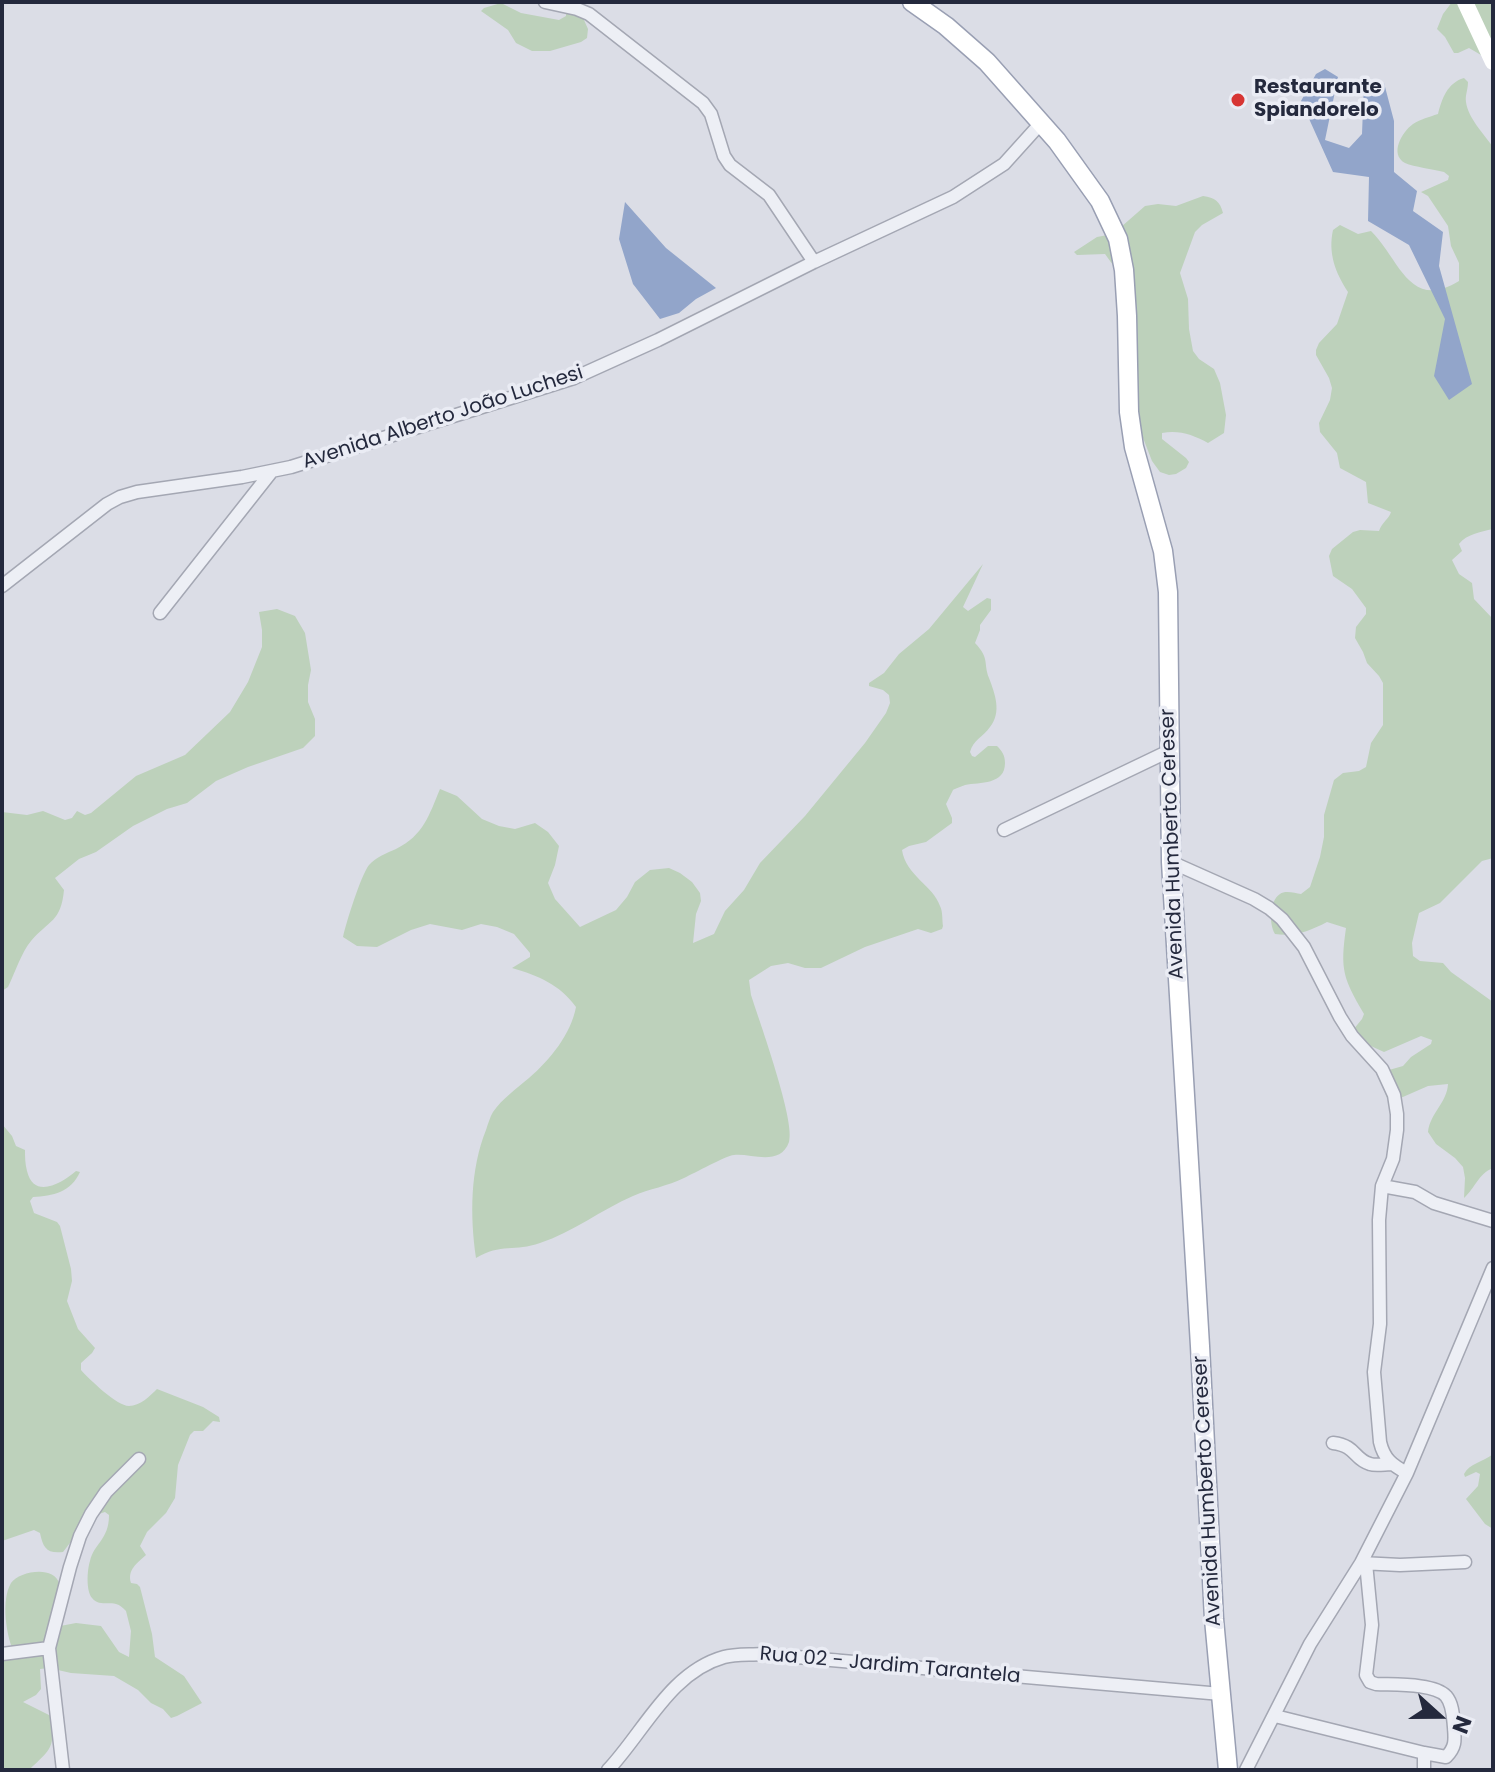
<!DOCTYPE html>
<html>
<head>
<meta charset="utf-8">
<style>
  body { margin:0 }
  #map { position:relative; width:1495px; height:1772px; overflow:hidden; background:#dbdde6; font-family:Poppins,sans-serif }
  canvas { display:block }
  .frame { position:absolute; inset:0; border:4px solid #24293d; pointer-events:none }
  .north { position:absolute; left:1399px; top:1676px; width:80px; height:80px; -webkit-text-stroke:6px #eaecf4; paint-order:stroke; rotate:111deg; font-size:22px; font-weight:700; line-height:32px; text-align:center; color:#24293d }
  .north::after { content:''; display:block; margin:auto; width:28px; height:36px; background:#24293d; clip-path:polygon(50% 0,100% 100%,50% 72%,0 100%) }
</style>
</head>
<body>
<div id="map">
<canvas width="1495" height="1772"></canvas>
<div class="frame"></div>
<div class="north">N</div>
</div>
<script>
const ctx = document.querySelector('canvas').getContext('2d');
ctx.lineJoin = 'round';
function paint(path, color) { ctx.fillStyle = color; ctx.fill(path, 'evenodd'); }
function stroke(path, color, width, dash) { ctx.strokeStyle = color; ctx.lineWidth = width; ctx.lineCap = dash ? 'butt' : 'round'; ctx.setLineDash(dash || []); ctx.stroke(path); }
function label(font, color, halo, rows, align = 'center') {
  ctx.font = font + ' Poppins,sans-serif'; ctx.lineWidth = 7; ctx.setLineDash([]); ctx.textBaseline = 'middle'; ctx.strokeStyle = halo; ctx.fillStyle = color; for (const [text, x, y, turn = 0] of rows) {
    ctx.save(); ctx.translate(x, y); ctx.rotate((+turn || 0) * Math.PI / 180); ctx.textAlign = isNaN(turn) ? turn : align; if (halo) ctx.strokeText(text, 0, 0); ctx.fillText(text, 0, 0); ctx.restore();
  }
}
paint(new Path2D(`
  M556 2H576L588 29 587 38 581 42 550 51H532L516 43 508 30 481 11 484 8 501 3 521 13 559 20 566 16V10Z
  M1452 2H1493V62L1469 48 1458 53H1454L1445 37 1437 29 1443 14Z
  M1464 78 1468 82C1468 90 1465 95 1466 102 1468 118 1484 134 1493 147V529C1480 532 1467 534 1459 544L1462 551 1452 560 1459 574 1472 583 1474 599 1493 619V858L1482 861 1440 903 1419 913 1412 943 1413 956 1420 961 1443 963 1451 972 1493 1002V1168C1478 1174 1476 1187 1464 1198L1465 1178 1463 1167 1455 1158 1436 1144 1428 1132C1430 1113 1447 1103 1448 1084L1428 1086 1396 1100 1387 1098C1383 1088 1385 1080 1389 1070L1403 1066 1411 1057 1431 1044 1432 1040 1421 1036 1384 1052 1362 1042 1353 1030 1362 1019 1364 1014C1343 978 1340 970 1346 928L1327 922C1310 931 1294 937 1275 934 1269 924 1269 901 1280 894 1285 890 1295 893 1301 894L1310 887 1320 857 1324 837V815L1334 780 1343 773 1359 771 1366 767 1371 743 1383 725V683L1379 676 1367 663 1363 652 1355 638 1356 627 1366 614V608L1352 589 1333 576 1329 556 1332 549 1353 532 1360 530 1379 531C1382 522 1389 519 1391 512L1368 503 1366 482 1340 468 1337 453 1320 432 1319 423 1330 400 1332 388 1329 378 1316 355V350L1319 343 1337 324 1348 292C1335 272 1328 253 1333 230L1340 225 1358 234 1371 231C1399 258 1409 312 1459 281V263L1451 246 1448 226 1428 196 1421 192 1448 180 1449 176 1444 172C1433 169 1414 167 1405 163 1389 154 1402 132 1413 124 1421 119 1429 117 1438 114 1442 99 1447 83 1464 78Z
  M1203 196C1215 198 1220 201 1223 213L1202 225 1195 232 1180 273 1188 299 1189 329 1193 351 1199 359 1214 369 1220 383 1226 415 1224 433 1208 443C1193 435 1180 430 1162 433V439L1186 458 1189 462 1186 468 1176 474 1169 475 1160 472 1152 461 1138 425 1123 279 1105 254 1077 255 1074 252 1097 237 1113 234 1145 206 1158 204 1176 206Z
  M983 564 963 607 968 611 987 598 991 599V610L980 625V630L975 643C990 659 983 662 989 678 995 694 1002 712 990 727 983 737 973 740 970 752L972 756 975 757 988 746H997C1002 751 1005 755 1005 763 1005 785 980 782 965 785 963 786 954 789 953 790L946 804 952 818V823L926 842 909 846 902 850C906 876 933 885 940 906 943 912 942 920 943 926L942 929 931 933 918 929 865 947 821 968H805L788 963 771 966 749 980 751 995C759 1020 796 1122 789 1142 780 1167 751 1153 734 1155 725 1156 695 1173 684 1178 668 1186 649 1189 633 1196 601 1210 573 1232 540 1243 515 1252 501 1243 476 1258 470 1216 470 1170 486 1130 488 1124 490 1117 493 1112 502 1099 517 1088 529 1078 550 1060 571 1034 576 1007 559 984 539 976 512 968L530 957V953L514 934 497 927 481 924 462 930 430 924 411 930 377 947 357 946 343 937C346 923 361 875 369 865 376 857 387 853 396 849 424 835 429 815 440 789L457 796 482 819 499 826 515 829 535 823 548 832 559 846 555 865 548 883 555 899 580 927 616 910 627 897 635 882 650 870 669 868 680 873 692 882 700 893 701 901 696 914 693 943 714 934 725 911 744 890 760 863 805 816 865 743 886 713 890 703 889 695 883 690 869 686V683L884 673 899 654 929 629Z
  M277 609 295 616 305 633 311 670 308 685V702L315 719V736L303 748 248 767 216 781 187 803 167 809 133 826 96 852 79 859 55 878 64 890C61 922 49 920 31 941 21 953 15 973 8 987L2 991V812L27 815 43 811 65 820 72 818 77 811 85 815 91 813 136 776 185 755 230 712 248 682 262 647V630L259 612Z
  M2 1124 12 1136 16 1146 25 1150C25 1156 25 1164 27 1171 34 1200 62 1183 76 1171L80 1172C71 1192 53 1196 33 1197L30 1201 34 1213 57 1222 60 1226 71 1269 72 1281 67 1301 78 1329 95 1348 92 1353 81 1363V1370C89 1379 117 1406 129 1406 140 1406 150 1396 157 1389L203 1407 219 1417 220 1422 213 1421 203 1431H194L190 1435 178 1465 175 1498 166 1513 147 1532 140 1546 146 1555C137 1563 127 1570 131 1583L137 1584 140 1587 152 1634 155 1657 184 1676 202 1703 177 1716 171 1718 163 1709 151 1703 138 1690 114 1676 71 1673 49 1668 40 1669 41 1689 36 1695 23 1702 51 1716C55 1748 52 1748 29 1770H2V1656L13 1650C6 1634 1 1600 11 1583 19 1571 54 1565 59 1583 62 1593 57 1615 55 1627L76 1623 101 1626 119 1652 129 1657 131 1631 126 1611C123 1608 120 1605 116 1604 108 1602 98 1606 92 1598 86 1591 87 1570 90 1561 94 1543 109 1540 109 1515L105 1512C87 1517 75 1537 63 1552 47 1554 43 1548 40 1533L34 1530 2 1541Z
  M1493 1454V1529L1485 1524 1466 1499 1478 1486 1480 1474 1476 1472 1465 1477 1464 1474C1470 1463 1483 1462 1493 1454Z`), '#bdd1bb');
paint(new Path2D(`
  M1325 69 1338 77 1325 140 1349 148 1362 134 1364 83H1384L1394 121V172L1417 191 1413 211 1443 232 1439 266 1472 384 1449 400 1434 376 1445 319 1409 245 1368 221 1369 177 1333 172 1301 101 1316 74Z
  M625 202 666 248 716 288 696 299 679 313 660 319 633 284 619 239Z`), '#92a5ca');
const street = new Path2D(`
  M545 2 577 9 589 14 703 103 711 114 724 156 730 165 769 195 814 262
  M2 586 107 504 120 497 137 492 242 477 291 467 574 378 658 340 814 262 953 197 1004 164 1041 123
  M160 613 272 471
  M1004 830 1169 751
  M1171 862 1254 899 1269 908 1282 919 1304 947 1340 1017 1352 1036 1382 1069 1394 1095 1397 1114V1130L1393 1159 1382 1186 1379 1220 1380 1324 1374 1372 1380 1442C1384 1459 1392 1465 1407 1473
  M1382 1186 1415 1192 1434 1203 1493 1221
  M1333 1443C1357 1446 1353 1459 1370 1464 1376 1466 1385 1464 1391 1464
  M1361 1563 1400 1565 1465 1562
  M1366 1563 1372 1625 1366 1675 1370 1682 1376 1684C1393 1685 1434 1683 1446 1696 1453 1704 1453 1717 1454 1727 1455 1740 1456 1747 1446 1757L1424 1753
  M2 1654 49 1648
  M1275 1716 1424 1753V1770
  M63 1770 49 1648 70 1567 80 1536 91 1514 106 1492 139 1459
  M608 1770C644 1732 670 1672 724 1657 735 1654 750 1655 762 1654L1221 1694
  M1246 1770 1310 1644 1361 1563 1407 1473 1493 1268`);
const primary = new Path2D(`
  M912 2 946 26 987 62 1057 141 1100 201 1118 239 1124 270 1127 316 1129 412 1134 447 1163 551 1168 592 1171 862 1200 1346 1214 1619 1228 1770`);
stroke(street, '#a4a7b3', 15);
stroke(primary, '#999fb3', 21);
stroke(street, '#edeff5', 12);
stroke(new Path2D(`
  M1465 2 1493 62`), '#fff', 16);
stroke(primary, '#fff', 18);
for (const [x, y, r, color] of [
  [1238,100,8,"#d73534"]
]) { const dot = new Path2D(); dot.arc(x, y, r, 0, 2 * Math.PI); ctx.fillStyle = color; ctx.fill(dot); stroke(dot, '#eaecf4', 3); }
label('bold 20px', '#24293d', '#eaecf4', [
  ["Restaurante",1254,88],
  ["Spiandorelo",1254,111]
], 'left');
label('20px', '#24293d', '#eaecf4', [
  ["Avenida Alberto João Luchesi",443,418,-18],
  ["Avenida Humberto Cereser",1173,844,-92],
  ["Avenida Humberto Cereser",1208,1491,-93],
  ["Rua 02 - Jardim Tarantela",890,1666,5]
]);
</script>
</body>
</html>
